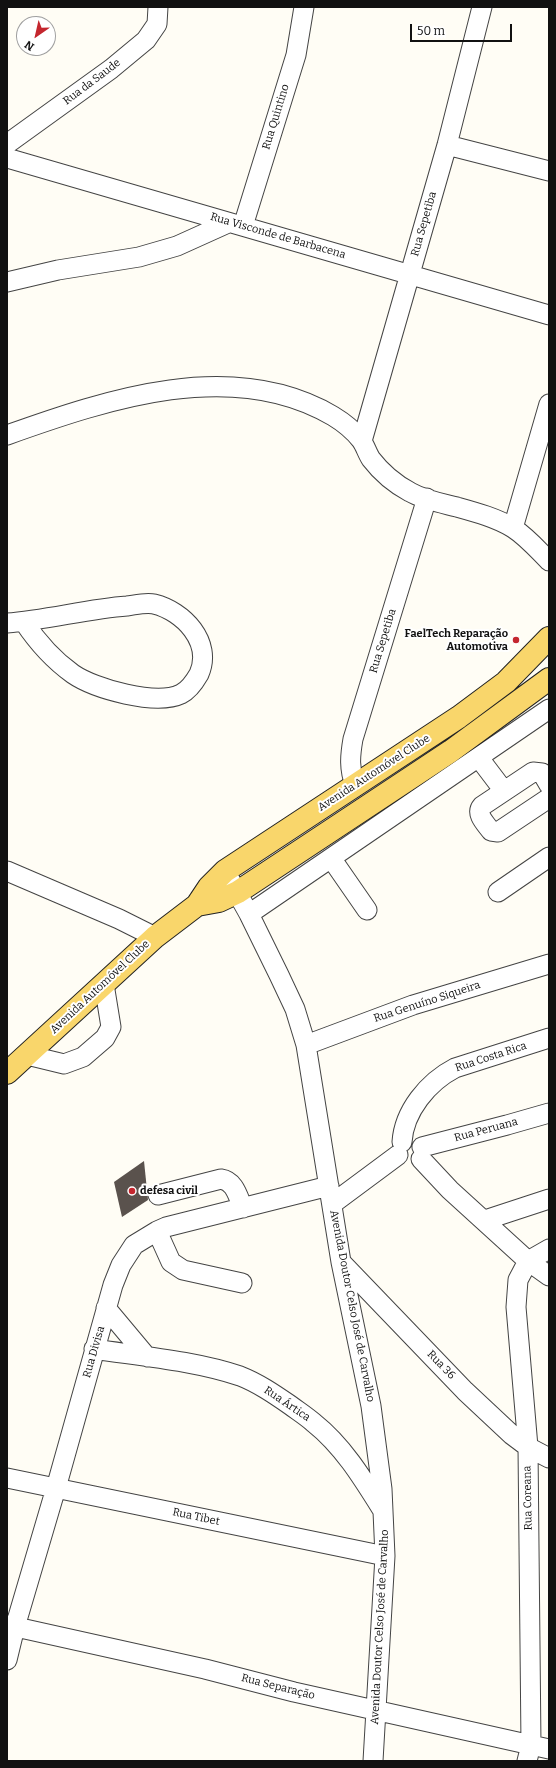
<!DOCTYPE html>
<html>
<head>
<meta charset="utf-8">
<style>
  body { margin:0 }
  #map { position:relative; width:556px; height:1768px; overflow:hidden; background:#fffdf5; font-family:Bitter,serif }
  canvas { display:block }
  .frame { position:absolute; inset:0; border:8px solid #111; pointer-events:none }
  .north { position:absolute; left:16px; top:16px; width:40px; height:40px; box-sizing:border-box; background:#fff; border:1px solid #a0a0a0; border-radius:50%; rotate:214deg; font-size:11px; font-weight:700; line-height:16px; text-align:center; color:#111 }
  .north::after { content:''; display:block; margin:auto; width:14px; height:18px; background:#c4262e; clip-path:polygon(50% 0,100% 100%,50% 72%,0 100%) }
  .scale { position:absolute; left:410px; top:24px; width:102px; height:18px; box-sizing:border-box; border:2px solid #111; border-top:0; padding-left:5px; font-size:12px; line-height:14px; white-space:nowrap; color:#111; -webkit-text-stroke:3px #fff; paint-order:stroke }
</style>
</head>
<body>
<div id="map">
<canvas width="556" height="1768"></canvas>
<div class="frame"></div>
<div class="north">N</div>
<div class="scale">50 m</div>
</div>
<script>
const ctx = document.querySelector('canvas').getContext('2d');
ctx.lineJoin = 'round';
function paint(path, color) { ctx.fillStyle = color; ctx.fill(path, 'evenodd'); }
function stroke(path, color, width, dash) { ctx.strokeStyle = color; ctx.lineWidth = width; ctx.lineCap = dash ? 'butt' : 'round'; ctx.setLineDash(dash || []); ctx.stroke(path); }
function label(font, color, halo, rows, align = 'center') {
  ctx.font = font + ' Bitter,serif'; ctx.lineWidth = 4; ctx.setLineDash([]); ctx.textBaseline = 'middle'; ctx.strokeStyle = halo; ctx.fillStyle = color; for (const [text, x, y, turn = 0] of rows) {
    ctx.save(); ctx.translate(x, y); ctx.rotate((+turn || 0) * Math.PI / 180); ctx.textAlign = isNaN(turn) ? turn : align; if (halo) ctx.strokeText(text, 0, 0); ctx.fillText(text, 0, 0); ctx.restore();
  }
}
paint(new Path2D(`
  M144 1161 148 1200 122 1217 114 1182Z`), '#5a524d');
const minor = new Path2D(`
  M7 144 111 69 146 40 157 24 158 7
  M447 145 549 171
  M7 158 549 315
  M243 226 296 55 304 7
  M7 282 58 270 139 257 177 246 228 223
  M7 435C108 399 233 357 333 416 343 422 354 431 361 440 365 445 367 453 371 459 381 472 395 484 410 492 424 500 441 503 457 507 475 512 497 518 513 528 527 537 538 550 549 561
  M362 441 447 145 482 7
  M513 528 549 404
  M7 623C47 620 87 609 127 606 135 605 146 602 154 604 183 611 213 642 199 674 195 681 189 690 181 694 156 706 95 689 73 674 52 659 38 643 24 622
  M479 758 504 791
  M355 785C349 769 350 756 353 739L427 498
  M549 785 542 773 533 772 482 806C475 814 486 824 491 831L498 832 549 798
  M331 858 367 910
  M7 871 119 919 155 937
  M225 871 249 914 279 975 295 1009 306 1045 341 1262 371 1406 382 1489 385 1556 373 1761
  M498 892 549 857
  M249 914 549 709
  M306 1045 413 1005 549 964
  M27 1055 64 1064 83 1057 105 1038 111 1027 104 984
  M402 1142C404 1111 428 1082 455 1068L549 1038
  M422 1147 507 1125 549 1113
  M421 1159 450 1190 528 1261 549 1276
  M158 1195 221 1179C235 1181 238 1197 243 1208
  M332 1204 398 1155
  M485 1220 549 1199
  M157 1231 171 1262 183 1270 242 1283
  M341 1262 465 1391 512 1435 528 1447 549 1458
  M106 1308 147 1357
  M94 1349C140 1356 196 1361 240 1376 258 1383 274 1394 290 1405 298 1411 306 1416 314 1423 343 1446 363 1479 383 1511
  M7 1478 385 1556
  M7 1625 205 1669 294 1692 549 1749
  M7 1660 15 1627 56 1488 113 1285 121 1265 134 1245 157 1231 166 1227 329 1186
  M527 1761 531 1745 528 1447 516 1307 518 1280 528 1261 549 1249`);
const major = new Path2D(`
  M197 905 219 901 238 892 451 751 549 679
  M7 1073 155 937 197 905 209 887 225 871 459 717 506 682 549 638`);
stroke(minor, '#444', 21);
stroke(major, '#222', 24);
stroke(minor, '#fff', 19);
stroke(major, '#f9d66b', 22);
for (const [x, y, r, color] of [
  [516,640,4,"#c4262e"],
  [132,1191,4,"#c4262e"]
]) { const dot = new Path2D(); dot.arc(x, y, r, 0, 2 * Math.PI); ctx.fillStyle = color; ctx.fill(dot); stroke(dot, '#fff', 1.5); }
label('11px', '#111', '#fff', [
  ["Rua da Saude",92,82,-37],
  ["Rua Quintino",276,117,-73],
  ["Rua Sepetiba",424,224,-74],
  ["Rua Visconde de Barbacena",278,236,16],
  ["Rua Sepetiba",383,641,-73],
  ["Avenida Automóvel Clube",374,773,-33],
  ["Avenida Automóvel Clube",100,987,-43],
  ["Rua Genuíno Siqueira",427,1002,-18],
  ["Rua Costa Rica",491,1057,-18],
  ["Rua Peruana",486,1130,-15],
  ["Avenida Doutor Celso José de Carvalho",352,1306,79],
  ["Rua Divisa",94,1352,-74],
  ["Rua 36",441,1365,46],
  ["Rua Ártica",287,1404,34],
  ["Rua Coreana",528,1498,-91],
  ["Rua Tibet",196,1517,12],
  ["Avenida Doutor Celso José de Carvalho",380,1627,-87],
  ["Rua Separação",278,1687,14]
]);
label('bold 11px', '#111', '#fff', [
  ["FaelTech Reparação",508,634],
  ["Automotiva",508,647],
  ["defesa civil",140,1191,"left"]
], 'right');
</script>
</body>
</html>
